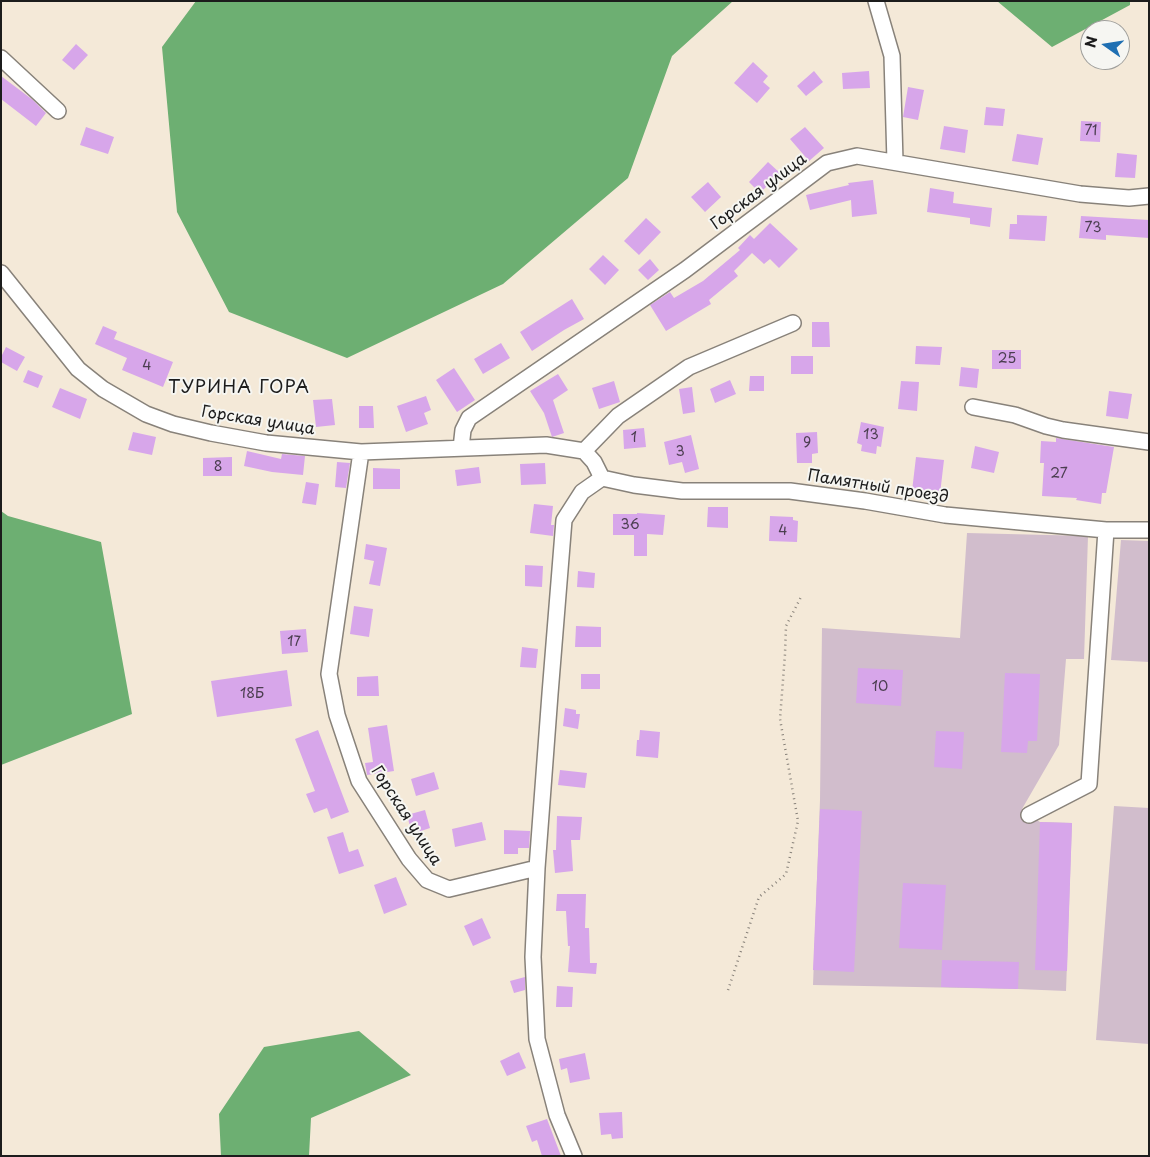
<!DOCTYPE html>
<html>
<head>
<meta charset="utf-8">
<style>
  body { margin:0 }
  #map { position:relative; width:1150px; height:1157px; overflow:hidden; background:#f4e9d8; font-family:"Playpen Sans",sans-serif }
  canvas { display:block }
  .frame { position:absolute; inset:0; border:2px solid #1c1c1c; pointer-events:none }
  .north { position:absolute; left:1080px; top:20px; width:50px; height:50px; box-sizing:border-box; background:#f6f6f2; border:1px solid #9f9f9c; border-radius:50%; rotate:283deg; font-size:14px; font-weight:700; line-height:20px; text-align:center; color:#1c1c1c }
  .north::after { content:''; display:block; margin:auto; width:18px; height:22px; background:#1f6fb2; clip-path:polygon(50% 0,100% 100%,50% 72%,0 100%) }
</style>
</head>
<body>
<div id="map">
<canvas width="1150" height="1157"></canvas>
<div class="frame"></div>
<div class="north">N</div>
</div>
<script>
const ctx = document.querySelector('canvas').getContext('2d');
ctx.lineJoin = 'round';
function paint(path, color) { ctx.fillStyle = color; ctx.fill(path, 'evenodd'); }
function stroke(path, color, width, dash) { ctx.strokeStyle = color; ctx.lineWidth = width; ctx.lineCap = dash ? 'butt' : 'round'; ctx.setLineDash(dash || []); ctx.stroke(path); }
function label(font, color, halo, rows, align = 'center') {
  ctx.font = font + ' "Playpen Sans",sans-serif'; ctx.lineWidth = 4; ctx.setLineDash([]); ctx.textBaseline = 'middle'; ctx.strokeStyle = halo; ctx.fillStyle = color; for (const [text, x, y, turn = 0] of rows) {
    ctx.save(); ctx.translate(x, y); ctx.rotate((+turn || 0) * Math.PI / 180); ctx.textAlign = isNaN(turn) ? turn : align; if (halo) ctx.strokeText(text, 0, 0); ctx.fillText(text, 0, 0); ctx.restore();
  }
}
paint(new Path2D(`
  M967 533 1088 536 1084 659H1066L1059 745 1022 809 1029 815 1040 822 1072 823 1066 991 1018 989 813 985 820 800 822 628 960 638Z
  M1121 540 1149 541V662L1111 660Z
  M1114 806 1149 808V1044L1096 1040Z`), '#d1bdcc');
paint(new Path2D(`
  M196 1H733L672 56 628 178 503 284 347 358 229 312 177 212 162 47Z
  M997 1H1130V5L1052 47Z
  M1 511 8 516 101 542 132 714 1 765Z
  M359 1031 411 1075 311 1118 309 1156H221L219 1114 264 1047Z`), '#6daf72');
paint(new Path2D(`
  M76 44 88 55 74 70 62 60Z
  M753 62 768 76 763 82 770 88 757 103 734 83Z
  M814 71 823 82 806 96 797 86Z
  M869 71 870 88 843 89 842 73Z
  M1 76 33 100 46 113 36 126 1 99Z
  M908 87 924 90 918 120 903 117Z
  M986 107 1005 109 1003 126 984 125Z
  M1081 121 1101 122 1100 142 1080 141Z
  M944 126 968 130 965 153 940 149Z
  M86 127 114 137 108 154 80 145Z
  M805 127 824 148 809 161 790 139Z
  M1017 134 1043 138 1038 165 1012 161Z
  M1117 153 1137 155 1135 178 1115 177Z
  M768 162 780 173 760 193 749 182Z
  M873 180 877 214 852 217 851 200 810 210 806 195 849 185 848 183Z
  M708 182 721 197 705 212 691 197Z
  M930 188 954 192 953 203 992 208 990 227 970 224V218L927 212Z
  M1017 215 1047 216 1045 241 1009 239 1010 224H1017Z
  M1081 216 1149 220V238L1106 235V240L1079 238Z
  M646 218 661 232 639 255 624 241Z
  M770 223 798 249 779 268 770 259 764 264 752 253 734 271 738 276 709 300 711 304 666 331 650 305 670 292 674 298 703 281 740 250 738 248 750 235 754 239Z
  M603 255 619 270 605 285 589 269Z
  M650 259 659 270 648 280 638 270Z
  M572 299 584 319 564 330 532 351 520 332Z
  M812 322H829L830 347H812Z
  M103 326 117 332 114 339 173 362 163 387 122 370 127 358 95 344Z
  M501 343 510 358 483 374 474 359Z
  M916 346 942 347 940 365 915 364Z
  M6 347 25 357 17 371 1 362V357Z
  M992 350H1021V369H992Z
  M791 356H813V374H791Z
  M961 367 979 369 977 388 959 386Z
  M454 368 475 400 457 412 436 380Z
  M28 370 43 376 38 388 23 382Z
  M558 374 568 390 553 400 564 433 552 437 544 413 530 391Z
  M750 376H764V391H749Z
  M730 380 736 394 715 403 710 389Z
  M614 381 620 402 599 409 592 388Z
  M901 381 919 382 917 411 898 409Z
  M692 387 695 412 683 414 679 389Z
  M60 388 87 399 80 419 52 407Z
  M1109 391 1132 394 1128 419 1106 416Z
  M426 396 431 410 424 413 428 424 406 432 397 406Z
  M332 399 335 425 316 427 313 400Z
  M359 406H373L374 428H359Z
  M861 422 884 427 881 447 877 446 876 454 861 451 862 445 857 443Z
  M644 428 646 447 624 449 623 430Z
  M133 432 156 437 152 455 128 450Z
  M817 432 818 453 812 454V463H797L796 433Z
  M691 435 699 469 685 473 682 462 669 465 664 442Z
  M1056 438 1114 447 1106 493H1102L1101 504 1076 500 1077 498 1042 496 1044 463H1040L1041 441 1056 442Z
  M975 446 999 452 994 473 971 468Z
  M247 451 281 459 282 454 305 456 303 475 272 472 244 466Z
  M232 457V476H203V458Z
  M916 457 944 460 940 494 912 491Z
  M337 462 350 463 346 488 335 487Z
  M545 463 546 484 521 485 520 464Z
  M479 467 481 483 457 486 455 470Z
  M373 468 400 469V489H373Z
  M306 482 319 484 316 505 302 503Z
  M534 504 553 506 551 525H554L553 536 530 533Z
  M708 507H728V528L707 527Z
  M637 513 665 515 663 535 647 534V556H634V535H613V514H637Z
  M770 516 793 517V520L798 521 797 542 769 541Z
  M366 544 387 548 380 586 369 584 374 561 364 559Z
  M525 565 543 566 542 587 525 586Z
  M578 571 595 573 594 588 577 587Z
  M354 606 373 609 369 637 350 634Z
  M576 626 601 627V647H575Z
  M306 629 308 652 282 654 280 631Z
  M522 647 538 649 536 668 520 667Z
  M858 668 903 670 901 706 856 703Z
  M287 670 292 706 217 717 211 681Z
  M1005 673 1040 674 1037 741H1028L1027 753 1001 752Z
  M581 674H600V689H581Z
  M378 676 379 696H357V677Z
  M565 708 576 710V714H580L578 729 563 726Z
  M387 725 394 771 367 775 365 763 373 762 368 728Z
  M318 730 349 812 331 819 327 808 314 813 306 794 315 791 295 739Z
  M640 730 660 732 658 758 636 756 637 740H639Z
  M936 731 964 732 962 769 934 767Z
  M560 770 587 773 585 788 558 785Z
  M434 772 439 789 416 796 411 779Z
  M820 809 862 811 854 972 813 970Z
  M425 810 430 828 412 834 407 815Z
  M557 816 582 817 580 840H571L573 871 555 873 553 850H556Z
  M482 822 486 840 455 847 452 829Z
  M1040 822 1072 823 1067 971 1035 970Z
  M504 830 530 831 529 848H518V854H504Z
  M343 832 349 852 358 849 364 866 339 874 327 837Z
  M396 877 407 905 384 914 374 885Z
  M903 883 946 885 942 950 899 948Z
  M557 894H586L585 928H589L590 963H597L596 974 568 972 570 946H568L566 911H556Z
  M482 918 491 938 473 946 464 926Z
  M942 960 1019 962 1018 989 941 987Z
  M525 977V990L514 993 510 981Z
  M557 986 573 987 572 1007H556Z
  M519 1052 526 1068 507 1076 500 1061Z
  M585 1053 590 1079 570 1083 567 1068 561 1070 559 1059Z
  M622 1112 623 1138 612 1139 611 1134 601 1135 599 1113Z
  M547 1119 561 1156H542L537 1140 532 1142 526 1126Z`), '#d7a6ea');
const minor = new Path2D(`
  M876 1 892 56 895 162
  M1 58 58 111
  M1 273 78 369 103 389 146 414 173 424 211 433 266 443 361 452 546 445 584 451 594 462 602 478
  M973 407 1015 415 1046 426 1063 430 1149 442
  M461 448 463 430 469 418 685 270 827 163 857 156 1080 194 1129 198 1149 196
  M584 451 618 416 689 367 793 323
  M361 452 329 674 337 715 359 781 409 859 427 880 449 889 537 868
  M602 478 634 485 682 491H790L865 501 945 515 1106 530H1149
  M1029 815 1089 784 1106 530
  M574 1156 557 1115 537 1039 533 957 537 868 550 694 564 520 582 492 602 478`);
stroke(minor, '#88827a', 18);
stroke(new Path2D(`
  M728 990 759 897 786 874 798 821 780 719 785 654 786 626 801 597`), '#88827a', 2.5, [1, 4]);
stroke(minor, '#fff', 15);
label('14px', '#4b3e50', null, [
  ["71",1091,131],
  ["73",1093,228],
  ["25",1007,359],
  ["4",147,366],
  ["13",871,435],
  ["1",634,438],
  ["9",807,443],
  ["3",680,452],
  ["8",218,467],
  ["27",1059,474],
  ["36",630,525],
  ["4",783,531],
  ["17",294,642],
  ["10",880,687],
  ["18Б",252,694]
]);
label('16px', '#1c1c1c', '#f6f6f2', [
  ["Горская улица",759,192,-37],
  ["Горская улица",258,421,9],
  ["Памятный проезд",878,487,9],
  ["Горская улица",406,816,57]
]);
ctx.letterSpacing = '1px';
label('18px', '#1c1c1c', '#f6f6f2', [
  ["ТУРИНА ГОРА",239,388]
]);
ctx.letterSpacing = '0px';
</script>
</body>
</html>
